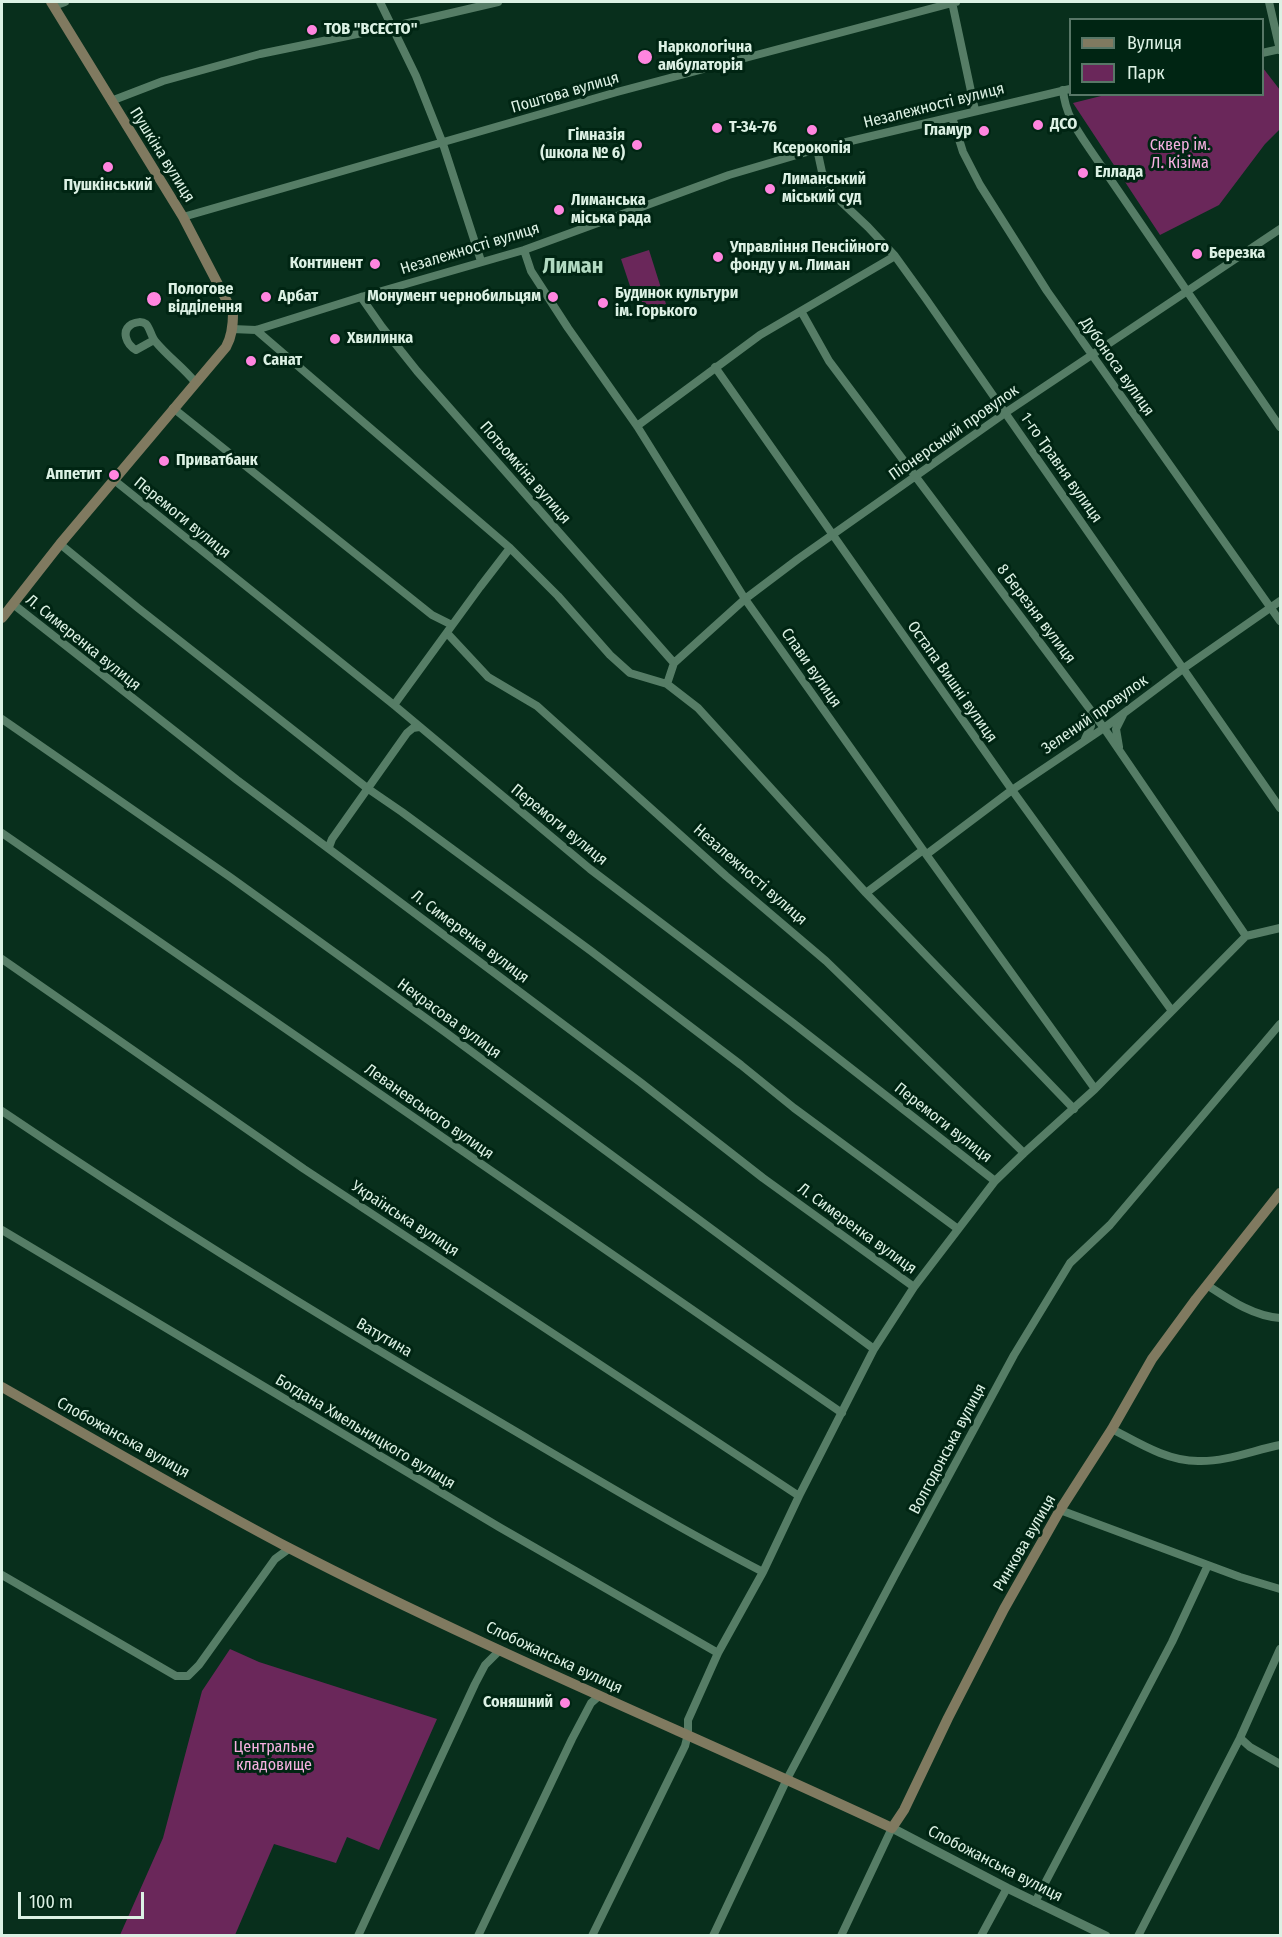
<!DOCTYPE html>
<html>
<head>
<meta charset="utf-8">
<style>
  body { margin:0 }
  #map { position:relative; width:1282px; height:1937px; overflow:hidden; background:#082f1c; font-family:"Fira Sans Condensed",sans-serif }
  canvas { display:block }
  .frame { position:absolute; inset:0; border:3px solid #dcf1e4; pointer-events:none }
  .legend { position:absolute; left:1069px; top:18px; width:195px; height:78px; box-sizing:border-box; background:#002513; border:2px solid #587767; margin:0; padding:8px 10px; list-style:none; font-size:18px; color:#dcf1e4 }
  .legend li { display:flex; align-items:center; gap:12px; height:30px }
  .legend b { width:30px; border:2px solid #587767 }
  .scale { position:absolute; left:18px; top:1892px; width:126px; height:27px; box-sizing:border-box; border:3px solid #dcf1e4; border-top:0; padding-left:8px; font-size:18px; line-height:21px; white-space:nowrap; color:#dcf1e4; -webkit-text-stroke:4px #002513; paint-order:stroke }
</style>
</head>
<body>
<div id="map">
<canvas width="1282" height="1937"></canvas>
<div class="frame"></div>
<ul class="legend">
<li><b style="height:8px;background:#807a60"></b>Вулиця</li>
<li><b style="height:16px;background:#6a275a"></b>Парк</li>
</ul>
<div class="scale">100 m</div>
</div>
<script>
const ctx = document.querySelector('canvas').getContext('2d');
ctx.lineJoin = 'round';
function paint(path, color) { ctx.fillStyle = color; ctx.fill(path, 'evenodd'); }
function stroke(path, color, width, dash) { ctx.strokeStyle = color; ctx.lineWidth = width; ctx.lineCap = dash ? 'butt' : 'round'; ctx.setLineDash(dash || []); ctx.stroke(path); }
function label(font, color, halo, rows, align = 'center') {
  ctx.font = font + ' "Fira Sans Condensed",sans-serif'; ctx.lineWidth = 6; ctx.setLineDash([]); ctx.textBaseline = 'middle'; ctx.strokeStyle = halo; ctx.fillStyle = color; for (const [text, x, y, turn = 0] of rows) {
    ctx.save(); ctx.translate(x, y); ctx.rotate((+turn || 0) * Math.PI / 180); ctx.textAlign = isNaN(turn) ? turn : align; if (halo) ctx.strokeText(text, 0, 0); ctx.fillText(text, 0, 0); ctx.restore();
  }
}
paint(new Path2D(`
  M1263 68 1280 90V129L1265 144 1219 205 1160 235 1073 103 1109 94H1262Z
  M649 250 666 304 639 313 621 259Z
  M230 1649 259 1662 437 1719 379 1850 347 1837 336 1863 274 1844 235 1935H120L163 1838 202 1691Z`), '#6a275a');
stroke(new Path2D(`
  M380 2 416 76 443 144 481 261
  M952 2 975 110
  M1269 2 1280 50
  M54 6 65 2
  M1262 53 1280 49
  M1063 90C1065 113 1076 129 1089 148L1280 427
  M111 101 163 81 260 54 391 27 498 2
  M952 117 963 152 980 185 1047 291 1280 621
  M817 149 822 172 834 195 868 227 895 256 926 299 1280 808
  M183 217 617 92 956 2
  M524 250 531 271 568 328 637 426 745 599 923 850 1095 1089
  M361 297 382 327 417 371 674 663
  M801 311 829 361 1104 728 1246 936
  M232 329 256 330 361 297 524 250 729 175 817 149 1070 89
  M256 330 510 548 558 596 610 655 630 673 667 684 698 708 866 893 1074 1109
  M154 340 136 350C127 345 120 331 132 324 136 322 142 321 146 324 150 328 151 336 155 341 167 356 183 367 195 382
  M715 367 1012 790 1172 1011
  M173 408 432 615 452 625
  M637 426 760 335 895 256
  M114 480 394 705 590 869 793 1023 995 1181
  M60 544 138 608 367 788 402 812 591 951 741 1065 794 1108 958 1229
  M13 604 237 780 640 1082 763 1178 914 1287
  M447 633 488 677 537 706 726 876 826 961 1024 1153
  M667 684 674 663 745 599 798 559 1005 413 1280 229
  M394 705 480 587 510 548
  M2 719 230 877 445 1032 874 1349
  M1085 739 1091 726 1090 711
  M1119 747 1116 729 1123 715
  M2 833 842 1413
  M329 847 332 839 407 733 413 728 419 727
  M927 854 1012 790 1104 728 1184 668 1280 601
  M866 893 923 850
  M2 959 304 1169 799 1496
  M2 1111C160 1218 322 1318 486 1414 578 1468 669 1523 763 1572
  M2 1230 499 1527 718 1653
  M1207 1285C1230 1300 1253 1316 1280 1318
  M1112 1429C1139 1443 1167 1461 1198 1461 1226 1462 1254 1450 1280 1445
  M1060 1510 1240 1577 1280 1589
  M2 1575 176 1676H188L199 1665 275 1559 290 1548
  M1240 1738 1250 1747 1280 1764
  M1035 1902 1172 1642 1208 1565
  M358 1936 475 1684 485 1665 500 1650
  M478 1936 572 1739 591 1703 599 1696
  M592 1936 685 1746 688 1734V1720L718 1653 763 1572 799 1496 874 1349 914 1287 995 1181 1024 1153 1095 1089 1246 936 1280 928
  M713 1936 787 1779 895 1575 1014 1355 1070 1263 1110 1225 1280 1024
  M841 1936 892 1828
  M981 1936 1007 1888
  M1138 1936 1240 1738 1280 1649`), '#567d66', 8);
stroke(new Path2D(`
  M892 1828 1007 1888 1106 1936`), '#567d66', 9);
stroke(new Path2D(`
  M2 618 60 544 226 347C232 336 233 326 233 313L183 217 51 2
  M2 1387C97 1441 192 1497 289 1548 486 1650 691 1734 892 1828L904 1810 948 1718 1004 1609 1060 1510 1112 1429 1152 1359 1196 1299 1280 1193`), '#807a60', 10);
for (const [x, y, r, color] of [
  [312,30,6,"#ff85df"],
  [645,57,8,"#ff85df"],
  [1038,125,6,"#ff85df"],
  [717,128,6,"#ff85df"],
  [812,130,6,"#ff85df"],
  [984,131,6,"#ff85df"],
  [637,145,6,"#ff85df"],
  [108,167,6,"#ff85df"],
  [1083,173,6,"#ff85df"],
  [770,189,6,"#ff85df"],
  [559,210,6,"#ff85df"],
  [1197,254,6,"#ff85df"],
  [718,257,6,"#ff85df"],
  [375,264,6,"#ff85df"],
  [266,297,6,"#ff85df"],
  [553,297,6,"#ff85df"],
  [154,299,8,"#ff85df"],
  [603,303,6,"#ff85df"],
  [335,339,6,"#ff85df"],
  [251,361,6,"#ff85df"],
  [164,461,6,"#ff85df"],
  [114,475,6,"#ff85df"],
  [565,1703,6,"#ff85df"]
]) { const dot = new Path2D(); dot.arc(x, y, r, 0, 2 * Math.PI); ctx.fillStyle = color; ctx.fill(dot); stroke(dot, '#002513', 2); }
label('bold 16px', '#dcf1e4', '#002513', [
  ["ТОВ \"ВСЕСТО\"",324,30],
  ["Наркологічна",658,48],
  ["амбулаторія",658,66],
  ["ДСО",1050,125],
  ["Т-34-76",729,128],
  ["Гламур",972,131,"right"],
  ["Гімназія",625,136,"right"],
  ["(школа № 6)",625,154,"right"],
  ["Ксерокопія",812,149,"center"],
  ["Еллада",1095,173],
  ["Лиманський",782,180],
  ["міський суд",782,198],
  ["Пушкінський",108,186,"center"],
  ["Лиманська",571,201],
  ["міська рада",571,219],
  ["Управління Пенсійного",730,248],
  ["фонду у м. Лиман",730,266],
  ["Березка",1209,254],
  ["Континент",363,264,"right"],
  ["Пологове",168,290],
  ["відділення",168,308],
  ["Будинок культури",615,294],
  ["ім. Горького",615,312],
  ["Арбат",278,297],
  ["Монумент чернобильцям",541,297,"right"],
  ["Хвилинка",347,339],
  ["Санат",263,361],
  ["Приватбанк",176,461],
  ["Аппетит",102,475,"right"],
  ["Соняшний",553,1703,"right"]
], 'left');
label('16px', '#dcf1e4', '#002513', [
  ["Поштова вулиця",565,93,-16],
  ["Незалежності вулиця",934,106,-14],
  ["Пушкіна вулиця",162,155,58],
  ["Незалежності вулиця",470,249,-17],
  ["Дубоноса вулиця",1117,367,55],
  ["Піонерський провулок",954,433,-35],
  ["1-го Травня вулиця",1061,468,55],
  ["Потьомкіна вулиця",525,473,49],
  ["Перемоги вулиця",182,518,39],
  ["8 Березня вулиця",1036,614,53],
  ["Л. Симеренка вулиця",83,643,39],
  ["Слави вулиця",811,668,55],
  ["Остапа Вишні вулиця",952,682,55],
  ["Зелений провулок",1095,715,-35],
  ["Перемоги вулиця",559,825,39],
  ["Незалежності вулиця",750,875,41],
  ["Л. Симеренка вулиця",470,937,37],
  ["Некрасова вулиця",449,1019,36],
  ["Леваневського вулиця",429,1112,35],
  ["Перемоги вулиця",943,1123,38],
  ["Українська вулиця",405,1219,33],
  ["Л. Симеренка вулиця",857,1229,36],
  ["Ватутина",384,1338,30],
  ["Богдана Хмельницкого вулиця",365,1432,31],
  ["Слобожанська вулиця",123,1438,29],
  ["Волгодонська вулиця",948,1449,-62],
  ["Ринкова вулиця",1025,1543,-60],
  ["Слобожанська вулиця",554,1658,25],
  ["Слобожанська вулиця",995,1864,27]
]);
label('16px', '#f6b1e1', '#002513', [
  ["Сквер ім.",1180,146],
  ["Л. Кізіма",1180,164],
  ["Центральне",274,1748],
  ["кладовище",274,1766]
]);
label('bold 22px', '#b1dac1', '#002513', [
  ["Лиман",573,267]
]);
</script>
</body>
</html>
